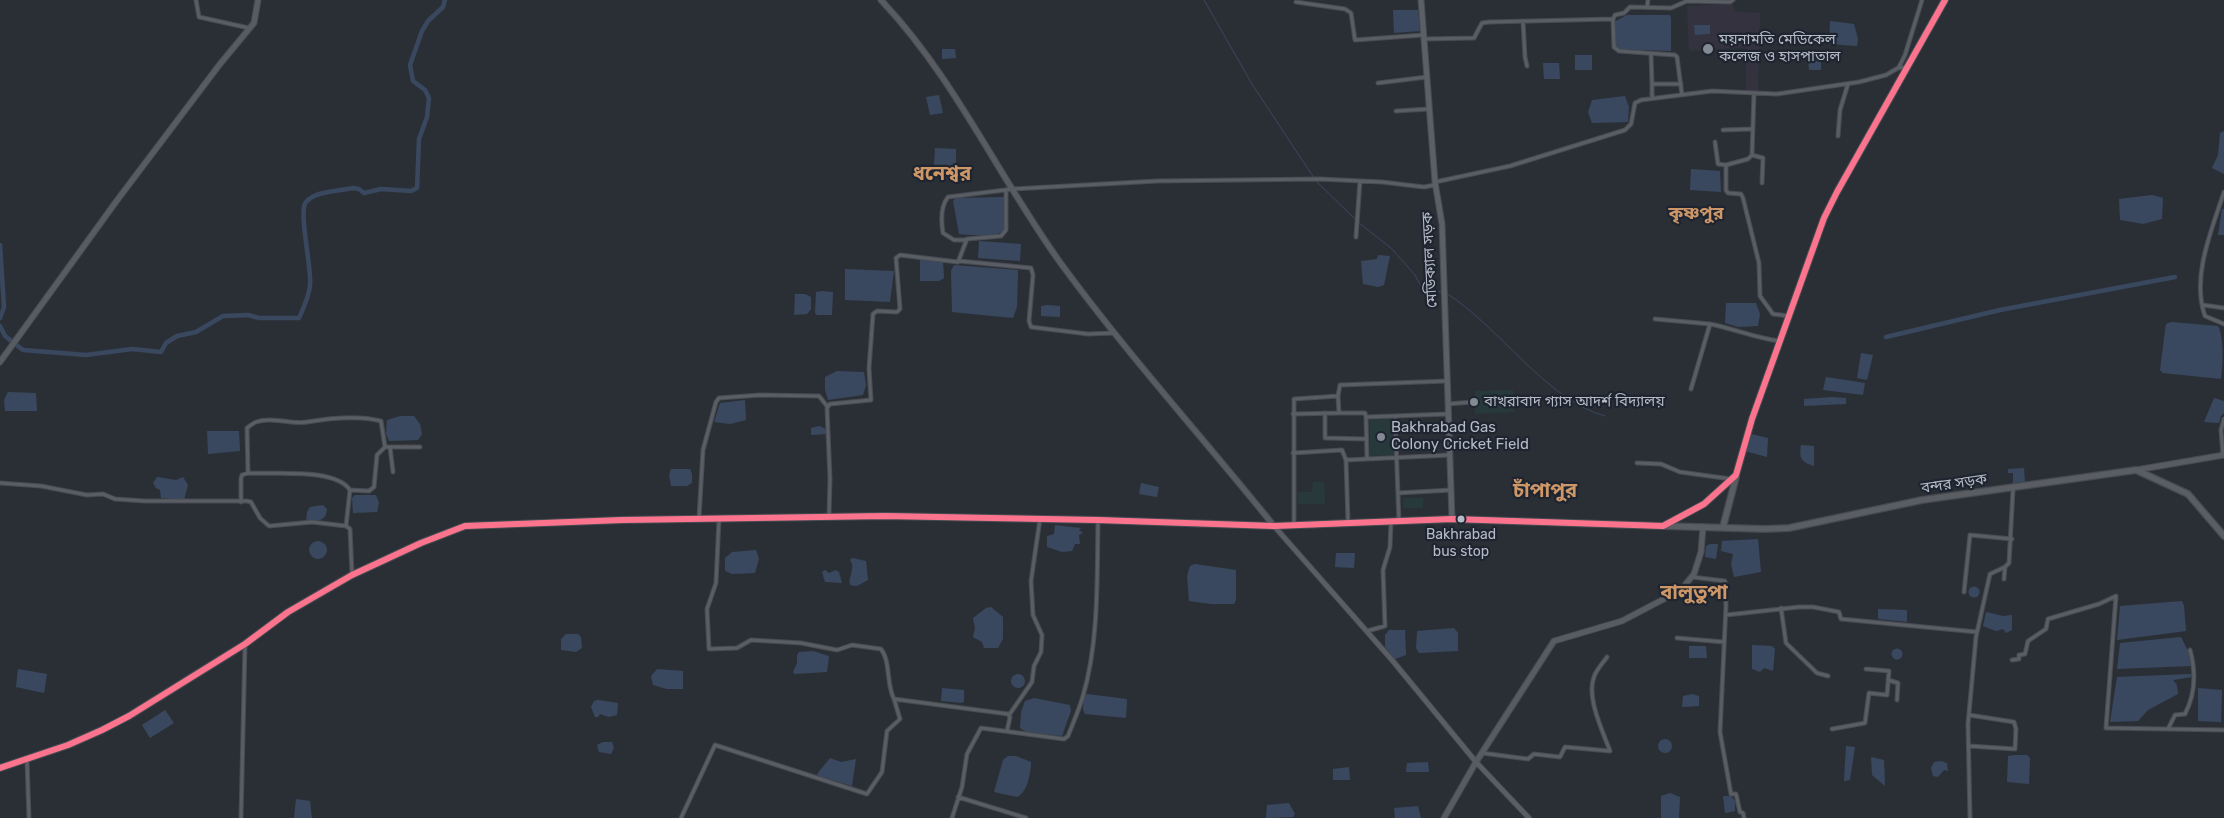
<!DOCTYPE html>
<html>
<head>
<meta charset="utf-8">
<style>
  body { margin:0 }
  canvas { display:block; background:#2a2f36 }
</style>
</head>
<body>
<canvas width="2224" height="818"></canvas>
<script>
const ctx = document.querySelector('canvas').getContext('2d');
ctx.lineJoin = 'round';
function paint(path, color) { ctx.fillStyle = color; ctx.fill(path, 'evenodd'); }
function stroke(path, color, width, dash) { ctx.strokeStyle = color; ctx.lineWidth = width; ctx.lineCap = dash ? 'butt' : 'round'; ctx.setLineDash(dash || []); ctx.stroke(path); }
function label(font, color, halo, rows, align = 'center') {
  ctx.font = font + ' Rubik,"Noto Sans Bengali",sans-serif'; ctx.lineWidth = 4.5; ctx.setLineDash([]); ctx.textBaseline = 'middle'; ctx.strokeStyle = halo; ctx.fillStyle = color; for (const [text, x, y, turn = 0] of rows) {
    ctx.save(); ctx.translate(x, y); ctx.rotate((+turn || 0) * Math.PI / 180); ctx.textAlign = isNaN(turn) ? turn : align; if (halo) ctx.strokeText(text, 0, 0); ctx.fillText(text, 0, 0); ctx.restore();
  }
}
paint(new Path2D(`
  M1733 4 1735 12 1760 13 1758 92 1746 91V47L1689 51 1687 6Z`), '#34323f');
paint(new Path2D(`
  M1513 390 1514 412 1475 414V391Z
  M1369 418H1393L1394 455 1370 456Z
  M1313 482H1324L1325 504H1298L1297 492H1312Z
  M1403 498H1423V508H1403Z`), '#28393c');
paint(new Path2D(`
  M1393 10H1418L1420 31 1394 33Z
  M1627 15H1670L1671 19V51L1614 49 1612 23Z
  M1830 21 1854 24 1858 39 1857 46 1829 44Z
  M1694 25H1710V34L1695 35Z
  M942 49H955L956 58 942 59Z
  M1575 55H1592V70H1575Z
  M1808 58H1821V70H1809Z
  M1543 63H1559L1560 79H1544Z
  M939 95 943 113 930 115 926 97Z
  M1625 96 1629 107 1628 122 1592 123 1588 112 1592 100Z
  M2224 131V174L2212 168 2218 155 2220 133Z
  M935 148 956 149V167L934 166Z
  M1691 169 1720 171 1721 192 1690 190Z
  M2152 195 2163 198 2162 219 2143 224 2120 220 2119 199Z
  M1004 197V231C991 238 973 235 959 234L953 201 956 198Z
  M2222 209H2224V235H2218Z
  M979 241 1021 244 1020 261 978 258Z
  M1378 255 1390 256 1384 285 1378 287 1363 284 1361 261 1377 259Z
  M923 259 943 262 944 278 939 281H920V260Z
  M954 265 1018 270 1017 307 1013 318 952 312 951 271Z
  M845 269 894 271 890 302 845 300Z
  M822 291 833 292 832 315H817L815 313 816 292Z
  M795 294H805L811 297V309L807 314 794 315Z
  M1726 303H1756L1760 314 1758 326 1738 327 1725 323Z
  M1047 305 1060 306V317L1041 316V306Z
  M2171 322 2218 326C2224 336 2223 365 2221 379L2163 373 2160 370 2165 330 2166 324Z
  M1861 353 1873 355 1867 380 1857 378Z
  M837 371 864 372 866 385 863 395 828 400 825 390V377Z
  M1826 377 1865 383 1863 395 1823 390Z
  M8 392 36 393 37 411H5L4 400Z
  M1832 397 1846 398V404L1804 406V399Z
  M2214 398 2224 401V413L2221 416 2219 423 2204 422Z
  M745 400 746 420 730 424 714 422 720 403Z
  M400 416H414L420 424 422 434 418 440 389 441 386 434 387 420Z
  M819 426 826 429 827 434 811 435V428Z
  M207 431H239L240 451 208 454Z
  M1751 434 1768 438 1767 457 1745 451Z
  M1801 445 1814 446V466C1801 462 1799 458 1801 445Z
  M2024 468 2025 482 2013 483V473H2008V469Z
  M671 469H690L692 474V483L687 486H671L669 475Z
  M157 477 176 480 183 477 188 485 184 500 161 498 160 490 156 488 153 483Z
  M1141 483 1159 487 1157 497 1139 494Z
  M355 495H376L379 503 377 512 353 513 352 498Z
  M323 505 327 509C326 522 317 521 306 521L307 512 310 507Z
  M1055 525 1081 528 1079 530 1083 533 1079 535 1080 544H1075L1072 551 1062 552 1047 547V536L1054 534Z
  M1758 539 1761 572 1734 577 1731 564 1733 554 1721 551 1722 541Z
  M309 550a9 9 0 1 1 18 0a9 9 0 1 1-18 0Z
  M1710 544H1718L1716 559 1705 557 1706 546Z
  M756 550 759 559 755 573 732 574 725 571V558L732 552Z
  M1336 553H1355L1354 568 1335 567Z
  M852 558 866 561 868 580 857 586 850 585C848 576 856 569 850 560Z
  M1195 564 1236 570V600L1234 604H1211L1189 601 1187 576 1190 566Z
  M825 570 829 573 836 570 839 572 842 583 825 582 822 572Z
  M1968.5 592a5.5 5.5 0 1 1 11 0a5.5 5.5 0 1 1-11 0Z
  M2182 601 2184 606 2186 631 2117 640 2120 606Z
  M991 607 1003 617V639L998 648H984L982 642 973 637 975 628 973 618 986 608Z
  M1878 609 1907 610V622L1878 619Z
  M1986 612 2003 616 2012 615V630L2006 633 2003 629 1996 631 1983 626Z
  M1454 628 1458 633V651L1419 653 1416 648 1417 631Z
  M1389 630H1405L1406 655 1395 659 1385 647V635Z
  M566 634H578L581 637 582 648 576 652 561 650V639Z
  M2181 637 2188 651 2191 666 2117 669 2120 643Z
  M1752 645 1772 646 1775 649 1773 671 1764 668 1760 672 1752 669Z
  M1689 646H1706L1707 658H1689Z
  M1891.5 654a5.5 5.5 0 1 1 11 0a5.5 5.5 0 1 1-11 0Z
  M813 651 829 656 827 672 795 674 793 672 797 663V655L799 652Z
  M18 669 47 674 44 693 16 687Z
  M657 669 683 671V689H667L653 685 651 676Z
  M1011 681a7 7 0 1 1 14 0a7 7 0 1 1-14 0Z
  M2191 674 2192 677 2173 680 2177 685 2178 694 2148 710 2138 721 2110 722 2117 677Z
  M942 688 964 690V701L962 703 941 701Z
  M2198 688 2222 690 2221 722 2198 721Z
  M1087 694 1127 699 1126 718 1085 714 1083 709 1084 696Z
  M1692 694 1699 696V706L1682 707 1683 696Z
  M1034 698 1070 705 1071 711 1062 736 1026 732 1020 728 1021 712 1025 701Z
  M598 700 618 703 617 715 609 717 600 714 598 717H595L591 707 594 701Z
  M165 710 174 723 150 738 142 725Z
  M1658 746a7 7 0 1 1 14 0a7 7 0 1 1-14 0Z
  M603 742H612L614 748 611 754 599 752 597 745Z
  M1846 746 1855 747 1850 780 1844 781Z
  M2015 755H2027L2030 758 2029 784 2007 782 2008 756Z
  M1008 756H1016L1031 762C1031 773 1027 793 1017 797L994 792 1003 760Z
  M1871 757 1884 760 1885 786 1872 775Z
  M830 758 841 762 856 759 852 786 818 776 817 774Z
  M1941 761 1947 763 1948 771 1944 770 1938 777 1933 776 1931 768 1934 762Z
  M1428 762 1429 772H1406L1407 763Z
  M1349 767 1350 780H1333V769Z
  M1670 793 1680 797 1679 818H1661V796Z
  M1723 796H1731L1735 801V811L1725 813Z
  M296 799 310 801 312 818H294Z
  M1289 803 1295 814 1293 817 1266 818 1267 805Z
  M1418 806 1421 818H1395L1394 808Z`), '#39485f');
stroke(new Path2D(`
  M1204 0 1252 84 1314 178
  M1316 181 1356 220
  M1359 223 1391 248 1415 275 1423 290 1443 292
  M1446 293C1498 325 1547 401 1605 416`), '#39485f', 1);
stroke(new Path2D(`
  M0 245 4 307 0 318
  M0 326 5 336 23 350 86 355 132 349 161 352 166 343 177 336 196 332 223 316 248 315 259 318H299C304 307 309 297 310 285 312 268 298 211 306 202 315 191 339 191 353 188L359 189 364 193 381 189 411 191 417 188 419 139 427 117 429 98 425 90 413 81 410 65 422 31 428 21 443 7 445 0
  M1886 337 2000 310 2175 277`), '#39485f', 4.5);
const minor = new Path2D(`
  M196 0 199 17 249 28
  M1296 2 1345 9 1351 13 1355 40 1423 35
  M1647 7 1648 0
  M1613 19 1614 47 1619 51 1675 55 1677 57 1682 95
  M1523 21 1525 57 1527 66
  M1424 39 1474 38 1482 23 1489 22 1613 19 1615 15 1624 13 1630 7 1671 8 1687 1 1730 2 1733 0
  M1651 54 1652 84
  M1899 67 1905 55 1922 0
  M1378 83 1427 77
  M1754 93 1752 155 1748 159 1726 165V190L1728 193 1741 194 1743 198 1759 263 1760 296 1773 314 1789 316
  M1652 98V84H1681
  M1396 111 1429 109
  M1723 130 1751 129
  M1838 136 1840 110 1848 84
  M1715 142 1718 164 1726 165
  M1752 155 1763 158 1762 183
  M1435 182 1510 166 1625 130 1631 124 1635 103 1641 100 1712 91 1777 94 1859 82 1886 75 1898 68 1907 67
  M2224 192C2212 229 2191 277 2205 316L2224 324
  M1356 237 1360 181
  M965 240H954L943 233C941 221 940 207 948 197L1013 189 1157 181 1320 179 1382 182 1424 187 1435 185
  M959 261 1031 268 1033 275 1029 321 1031 327 1088 334 1114 333
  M2203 305 2224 308
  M1655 319 1710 324
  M1691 389 1710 324C1735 329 1755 338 1779 341
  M1338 396 1340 385 1447 381
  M1448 404 1472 402
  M1325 413V438L1366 439
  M1293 414 1339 413
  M1395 416 1399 522
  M385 447H420
  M390 447 393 472
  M1293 453 1342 450 1346 460
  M2223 455 2221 430 2224 419
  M1367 459 1366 417 1448 414
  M1637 463 1661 464 1680 472 1731 479
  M0 483 41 486 87 495 103 494 115 499 145 501H247L251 502 260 518 269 526 312 522 346 526 350 529 352 574
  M1398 493 1451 490
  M241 502V478L242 475 248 473
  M829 516 830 479 827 408 830 404 871 400 869 368 873 314 877 311 897 312 900 309 896 258 900 255 958 262 967 239 1001 236 1006 230V192
  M699 518 703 450 716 402 719 398 760 395 819 396 827 406
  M719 519 716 583 707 609 709 649 737 648 751 640 801 643 837 650 852 645 881 649C891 662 886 684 894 699L1008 714 1010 717 1007 731
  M1348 522 1346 460 1450 455
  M1294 525V399L1338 396 1339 413H1365L1366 417
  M346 526 350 490C335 467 272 475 248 473L247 428C250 426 253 423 256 422 273 416 291 425 307 422 330 418 358 415 381 421L385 447 377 455 374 487 369 491 350 490
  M1692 577 1725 581 1726 606 1720 732 1731 794H1736L1740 812 1743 813 1744 818
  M2004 579 2005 567 2009 563 2013 489
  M1964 592 1970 535 2012 539
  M1781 608 1786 643 1817 673 1828 676
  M1726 615 1799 607H1813L1839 612 1841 619 1977 632
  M1367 631 1385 626 1383 570 1390 547 1391 522
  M1677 638 1724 642
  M2012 660 2019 659V655L2025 654 2028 641 2046 629 2048 619 2099 604 2116 596 2106 728 2224 730
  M1888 680 1898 683 1897 700
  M1009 715 1032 682 1034 666 1041 652 1042 635 1033 615 1031 581 1040 519
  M1969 715 2014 722 2016 729 2015 749 1969 746
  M1832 729 1865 723 1869 693 1887 695 1889 671 1866 669
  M2168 729 2175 715 2185 714C2196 693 2196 672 2190 650
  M1482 753 1528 759 1534 754 1560 757 1565 747 1610 751C1603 732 1586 697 1594 677 1596 670 1603 663 1607 657
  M27 760 29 818
  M958 797 1026 818
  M241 818 245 645
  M681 818 715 745 867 794 882 772 887 731 900 719 894 699
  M952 818 962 787 967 754 981 728 1064 739 1068 736C1073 723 1079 710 1083 696 1099 642 1097 577 1098 520
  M1970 818 1968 724 1976 637 1990 574 2005 567`);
const tertiary = new Path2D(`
  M1274 526 1392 660 1476 762 1529 818`);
const secondary = new Path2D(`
  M881 0C955 78 999 178 1062 265 1128 355 1204 439 1274 526
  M0 362 118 199 220 64 254 23 258 0
  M2136 470 2224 455
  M1444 818 1476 762 1554 641 1622 621 1681 590 1694 574 1701 552 1703 527`);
const primary = new Path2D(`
  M1421 0 1435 182 1442 224 1452 519`);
const trunk = new Path2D(`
  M1664 526 1765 529 1789 528 1922 500 2136 470 2188 494 2224 536
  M1723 527 1736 477
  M0 768 68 745 102 730 129 716 245 644 288 612 352 575 421 543 465 526 622 520 885 516 1098 520 1274 526 1452 519 1663 526 1704 504 1736 475 1752 419 1824 218 1837 192 1945 0`);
stroke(minor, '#484b51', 5);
stroke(tertiary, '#484b51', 6);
stroke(secondary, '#484b51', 7);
stroke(primary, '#474b53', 7);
stroke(trunk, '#474b51', 8);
stroke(minor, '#595d64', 3);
stroke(tertiary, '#595d64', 4.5);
stroke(secondary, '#585c62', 5);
stroke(primary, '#5b5f66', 5);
stroke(trunk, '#5a5e62', 5.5);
stroke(new Path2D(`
  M0 768 68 745 102 730 129 716 245 644 288 612 352 575 421 543 465 526 622 520 885 516 1098 520 1274 526 1452 519 1663 526 1704 504 1736 475 1752 419 1824 218 1837 192 1945 0`), '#fc738d', 6);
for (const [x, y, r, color] of [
  [1708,49,6,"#848a94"],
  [1474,402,5,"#848a94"],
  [1381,437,5,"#848a94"],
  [1461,519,4.5,"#b4bbc7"]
]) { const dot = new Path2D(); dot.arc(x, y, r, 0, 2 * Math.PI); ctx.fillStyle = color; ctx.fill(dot); stroke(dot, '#1e2530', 2); }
label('14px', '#b4bbc7', '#1e2530', [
  ["Bakhrabad",1461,535],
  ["bus stop",1461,552]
]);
label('15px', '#b4bbc7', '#1e2530', [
  ["ময়নামতি মেডিকেল",1719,40],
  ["কলেজ ও হাসপাতাল",1719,57],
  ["বাখরাবাদ গ্যাস আদর্শ বিদ্যালয়",1484,402],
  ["Bakhrabad Gas",1391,428],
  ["Colony Cricket Field",1391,445]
], 'left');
label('15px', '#b4bbc7', '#1e2530', [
  ["মেডিক্যাল সড়ক",1430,260,-93],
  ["বন্দর সড়ক",1954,484,-8]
]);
label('bold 18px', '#ce9768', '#1e2530', [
  ["কৃষ্ণপুর",1696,214]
]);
label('bold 20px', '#ce9768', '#1e2530', [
  ["ধনেশ্বর",942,174],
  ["চাঁপাপুর",1545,491],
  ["বালুতুপা",1694,593]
]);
</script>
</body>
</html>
